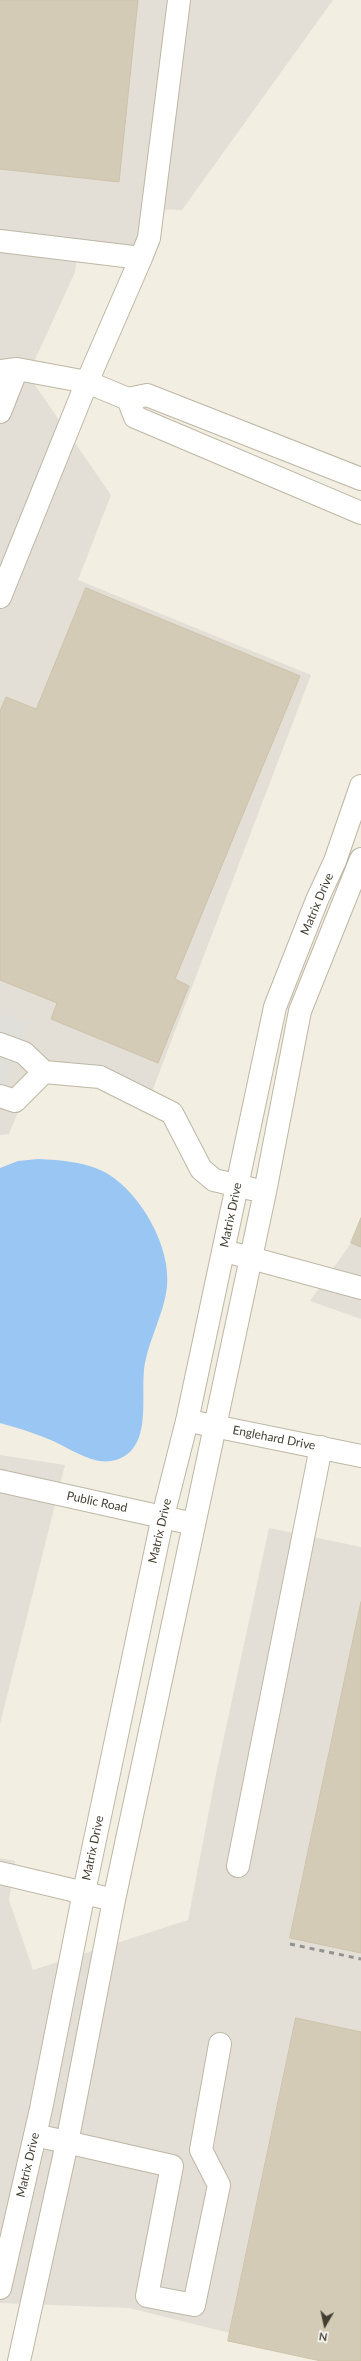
<!DOCTYPE html>
<html>
<head>
<meta charset="utf-8">
<style>
  body { margin:0 }
  #map { position:relative; width:361px; height:2361px; overflow:hidden; background:#f2eee1; font-family:Lato,sans-serif }
  canvas { display:block }
  .north { position:absolute; left:305px; top:2305px; width:40px; height:40px; -webkit-text-stroke:3px #fff; paint-order:stroke; rotate:189deg; font-size:11px; font-weight:700; line-height:16px; text-align:center; color:#433e32 }
  .north::after { content:''; display:block; margin:auto; width:14px; height:18px; background:#433e32; clip-path:polygon(50% 0,100% 100%,50% 72%,0 100%) }
</style>
</head>
<body>
<div id="map">
<canvas width="361" height="2361"></canvas>
<div class="north">N</div>
</div>
<script>
const ctx = document.querySelector('canvas').getContext('2d');
ctx.lineJoin = 'round';
function paint(path, color) { ctx.fillStyle = color; ctx.fill(path, 'evenodd'); }
function stroke(path, color, width, dash) { ctx.strokeStyle = color; ctx.lineWidth = width; ctx.lineCap = dash ? 'butt' : 'round'; ctx.setLineDash(dash || []); ctx.stroke(path); }
function label(font, color, halo, rows, align = 'center') {
  ctx.font = font + ' Lato,sans-serif'; ctx.lineWidth = 4; ctx.setLineDash([]); ctx.textBaseline = 'middle'; ctx.strokeStyle = halo; ctx.fillStyle = color; for (const [text, x, y, turn = 0] of rows) {
    ctx.save(); ctx.translate(x, y); ctx.rotate((+turn || 0) * Math.PI / 180); ctx.textAlign = isNaN(turn) ? turn : align; if (halo) ctx.strokeText(text, 0, 0); ctx.fillText(text, 0, 0); ctx.restore();
  }
}
paint(new Path2D(`
  M0 0H333L182 210 151 209 142 251 79 243 75 272 28 375 111 495 78 580 311 675 148 1102 39 1061 9 1134 0 1135Z
  M361 1218V1319L310 1301 351 1243Z
  M0 1455 65 1465 0 1724Z
  M269 1528 361 1547V2361H343L129 2308 0 2303V1858L15 1861 9 1900 33 1970 188 1920 216 1774Z`), '#e3dfd7');
paint(new Path2D(`
  M0 1011 29 1022 0 1094Z`), '#e1dfda');
paint(new Path2D(`
  M38 1159C61 1160 88 1162 108 1174 142 1195 171 1247 167 1287 164 1313 150 1337 145 1363 139 1392 155 1448 116 1460 92 1467 68 1446 46 1438 31 1432 15 1427 0 1423V1168L18 1161Z`), '#99c6f2');
const building = new Path2D(`
  M0 0H138L119 182 0 169Z
  M86 588 300 676 175 979 189 986 158 1063 51 1019 57 1003 0 980V711L6 697 36 709Z
  M361 1218V1247L351 1243Z
  M361 1602V1953L290 1938Z
  M296 2018 361 2032V2361H321L228 2341Z`);
paint(building, '#d3cbb6');
stroke(building, '#cec3a9', 1);
const minor = new Path2D(`
  M0 241 141 258 87 382 17 369 0 371
  M141 258 149 238 179 0
  M128 399 135 417 361 513
  M0 412 17 369
  M0 597 87 382 128 399 147 395 361 479
  M0 1044 24 1053 44 1072 100 1077 172 1113 201 1169 214 1180 252 1189
  M0 1096 15 1101 44 1072
  M236 1254 361 1288
  M199 1423 361 1456
  M0 1481 194 1524
  M238 1866 321 1447
  M0 1873 114 1900
  M35 2135 172 2166 147 2296 194 2305 219 2185 201 2150 220 2044
  M0 2288 41 2109 84 1892 163 1516 187 1421 275 1007 317 900 335 861 361 786
  M19 2361 67 2143 114 1900 265 1192 300 1011 361 859`);
stroke(minor, '#bdb7a4', 24);
stroke(minor, '#fff', 22);
stroke(new Path2D(`
  M290 1944 361 1959`), '#929292', 3, [5, 5]);
label('12px', '#433e32', '#fff', [
  ["Matrix Drive",317,904,-67],
  ["Matrix Drive",231,1215,-78],
  ["Englehard Drive",274,1438,11],
  ["Public Road",97,1502,12],
  ["Matrix Drive",160,1531,-77],
  ["Matrix Drive",93,1848,-78],
  ["Matrix Drive",28,2165,-77]
]);
</script>
</body>
</html>
